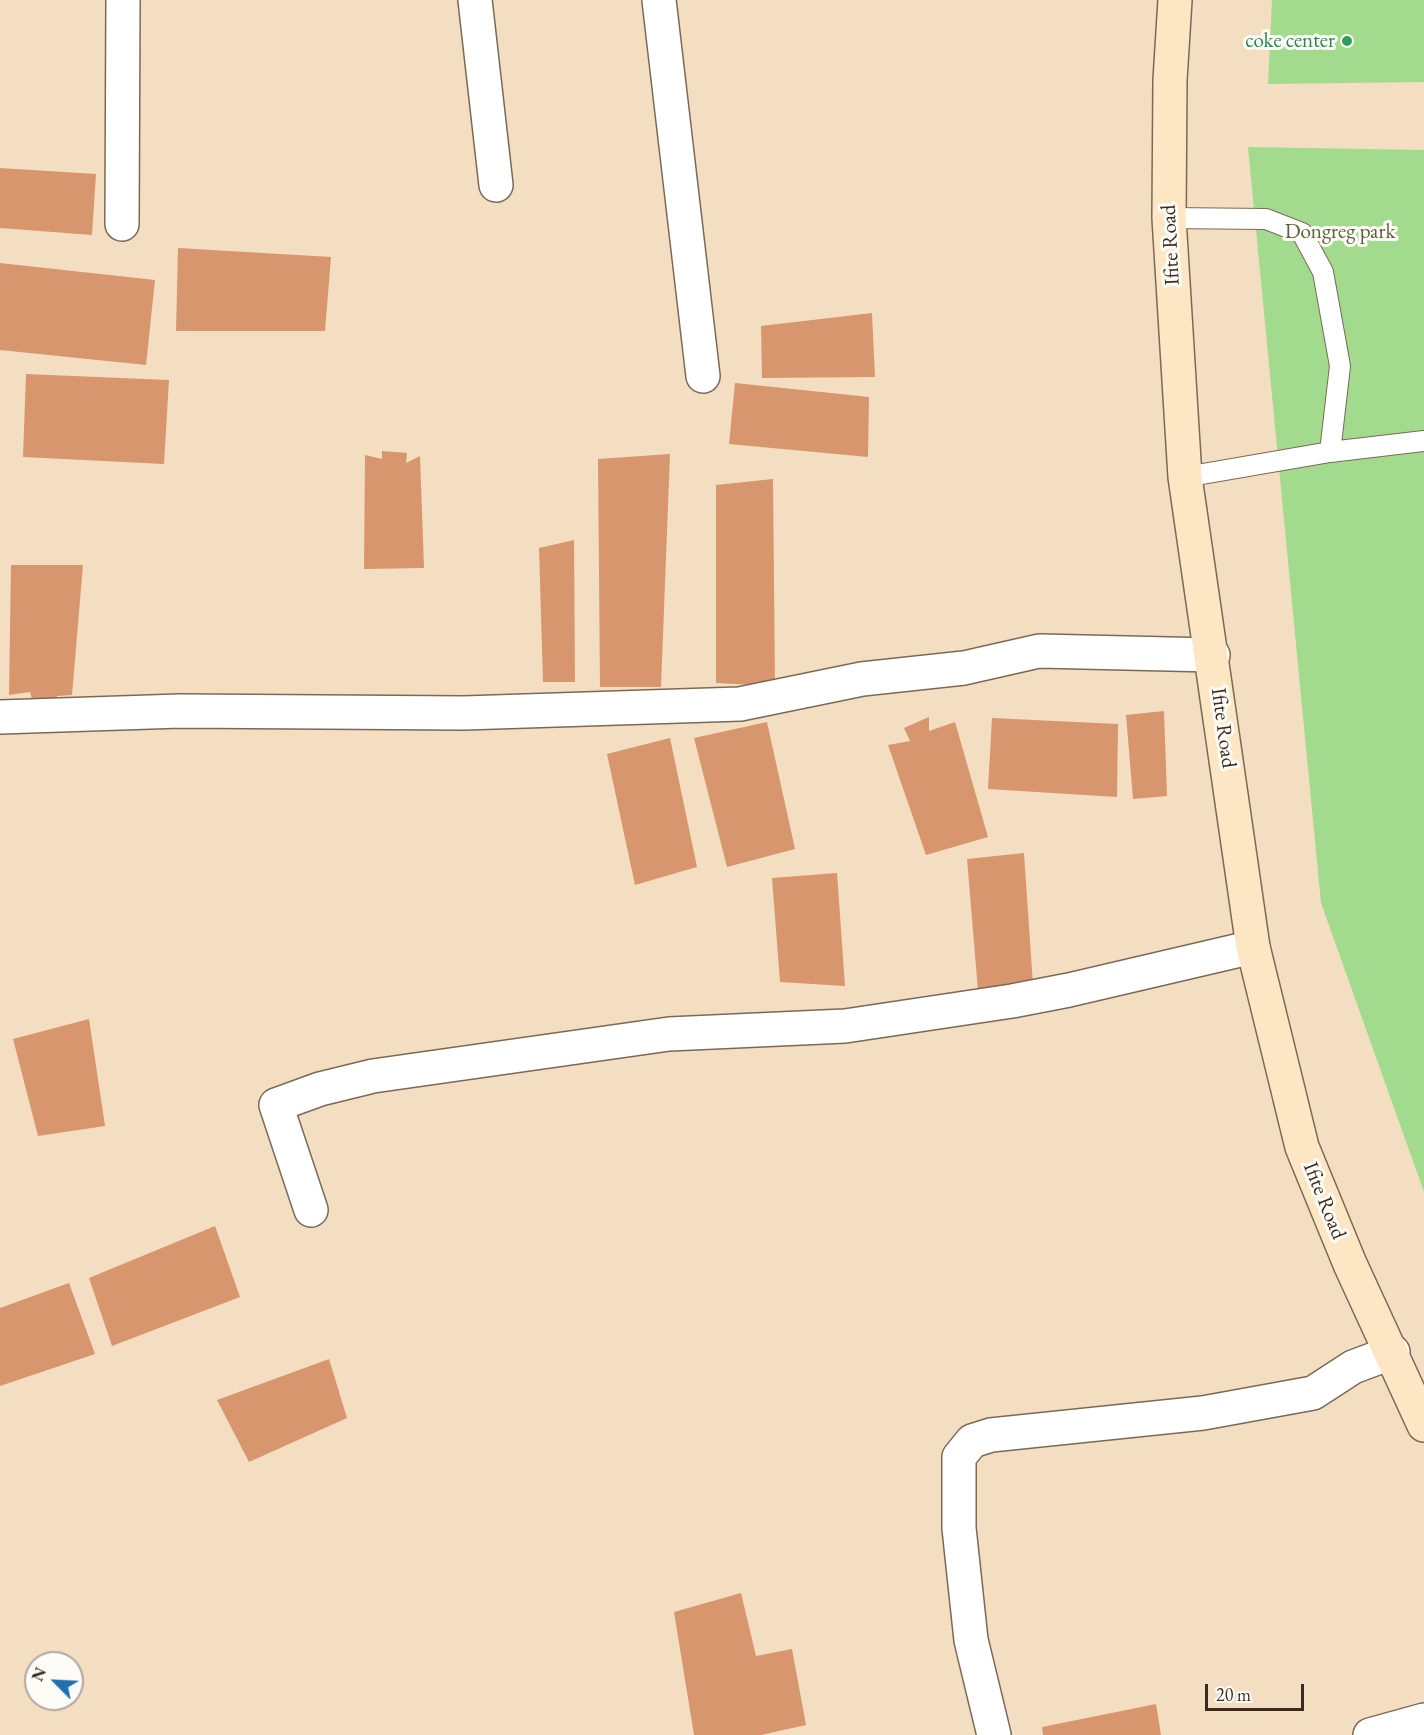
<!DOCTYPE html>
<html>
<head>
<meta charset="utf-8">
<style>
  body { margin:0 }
  #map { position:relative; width:1424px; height:1735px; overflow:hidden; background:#f3dec1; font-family:"EB Garamond",serif }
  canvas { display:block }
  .north { position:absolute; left:24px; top:1651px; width:60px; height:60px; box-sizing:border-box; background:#fdfcf7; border:2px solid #afa8a0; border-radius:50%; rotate:294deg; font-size:16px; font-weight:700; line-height:24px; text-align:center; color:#3b2a1e }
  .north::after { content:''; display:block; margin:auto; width:21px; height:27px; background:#1f6fb2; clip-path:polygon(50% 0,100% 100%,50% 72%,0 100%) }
  .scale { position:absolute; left:1205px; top:1684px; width:99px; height:27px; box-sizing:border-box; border:3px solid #3b2a1e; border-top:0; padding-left:8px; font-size:18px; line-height:21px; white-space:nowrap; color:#3b2a1e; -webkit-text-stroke:4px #fdfcf7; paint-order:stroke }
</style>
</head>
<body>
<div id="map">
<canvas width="1424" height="1735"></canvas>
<div class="north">N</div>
<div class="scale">20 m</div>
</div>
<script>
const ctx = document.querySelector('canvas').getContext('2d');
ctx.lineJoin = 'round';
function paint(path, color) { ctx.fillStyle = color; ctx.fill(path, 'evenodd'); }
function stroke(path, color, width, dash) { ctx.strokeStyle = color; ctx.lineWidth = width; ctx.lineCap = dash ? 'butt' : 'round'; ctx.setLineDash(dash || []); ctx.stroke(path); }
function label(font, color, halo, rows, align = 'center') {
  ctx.font = font + ' "EB Garamond",serif'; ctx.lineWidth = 6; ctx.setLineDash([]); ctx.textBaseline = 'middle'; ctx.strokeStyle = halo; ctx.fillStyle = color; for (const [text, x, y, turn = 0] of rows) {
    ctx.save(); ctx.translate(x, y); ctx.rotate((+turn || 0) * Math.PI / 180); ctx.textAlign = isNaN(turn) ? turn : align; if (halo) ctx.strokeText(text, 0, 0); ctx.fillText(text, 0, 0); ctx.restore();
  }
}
paint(new Path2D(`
  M1272 0H1424V82L1268 84Z
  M1248 147 1424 150V1192L1321 903Z`), '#a2db8d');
paint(new Path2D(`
  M0 168 96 174 92 235 0 228Z
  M178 248 331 257 325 331H176Z
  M0 263 155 280 146 365 0 350Z
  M872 313 875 377 762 378 761 326Z
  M26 374 169 380 164 464 23 457Z
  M735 383 869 397 868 457 729 444Z
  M382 451 407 453 406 463 420 456 424 568 364 569 365 455 382 459Z
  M670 454 661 687H600L598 459Z
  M773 479 775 686 716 683V485Z
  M574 540 575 682H543L539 548Z
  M11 565H83L72 695 57 696 55 708 35 709 30 692 9 695Z
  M1164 711 1167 796 1133 799 1126 715Z
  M929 717V731L955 722 988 837 926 855 888 745 910 741 904 728Z
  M992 718 1118 724 1117 797 988 789Z
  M767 722 795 849 727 867 694 738Z
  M670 738 697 867 635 885 607 754Z
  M1024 853 1033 985 978 991 967 859Z
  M837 873 845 986 780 982 772 878Z
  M89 1019 105 1126 38 1136 13 1039Z
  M215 1226 240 1297 112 1346 89 1278Z
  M69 1283 95 1354 0 1386V1308Z
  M329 1359 347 1418 249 1462 217 1400Z
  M741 1593 756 1656 792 1649 806 1725 761 1735H694L674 1612Z
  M1156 1704 1161 1735H1043L1042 1727Z`), '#d8966e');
const lane = new Path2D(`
  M1169 218 1266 219 1302 233 1323 272 1340 366 1330 452
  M1185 477 1330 452 1424 441`);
const street = new Path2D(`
  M475 0 496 185
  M659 0 703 376
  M122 224 123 0
  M0 717 180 711 464 713 740 704 862 679 964 668 1039 651 1213 655
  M311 1210 276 1105 320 1089 373 1076 669 1034 845 1026 1012 1001 1069 990 1253 947
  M994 1735 971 1640 959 1528V1457L972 1441 991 1435 1203 1413 1313 1393 1353 1367 1393 1352
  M1370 1735 1424 1720`);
const secondary = new Path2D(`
  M1175 0 1170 80 1169 218 1185 477 1253 947 1302 1147 1350 1264 1424 1425`);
stroke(lane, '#7b6957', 22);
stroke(street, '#7b6957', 36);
stroke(secondary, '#7b6957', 36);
stroke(lane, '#fff', 20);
stroke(street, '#fff', 33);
stroke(secondary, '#fce6c4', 33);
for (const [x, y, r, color] of [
  [1347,41,6,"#2e9e5b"]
]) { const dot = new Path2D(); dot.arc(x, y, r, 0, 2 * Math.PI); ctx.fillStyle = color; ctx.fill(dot); stroke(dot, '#fdfcf7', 2); }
label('21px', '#27864d', '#fdfcf7', [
  ["coke center",1335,41]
], 'right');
label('21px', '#5a5f3f', '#fdfcf7', [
  ["Dongreg park",1340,232]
]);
label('21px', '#3b2a1e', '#fdfcf7', [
  ["Ifite Road",1171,245,-93],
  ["Ifite Road",1223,728,82],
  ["Ifite Road",1324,1201,68]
]);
</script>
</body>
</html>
